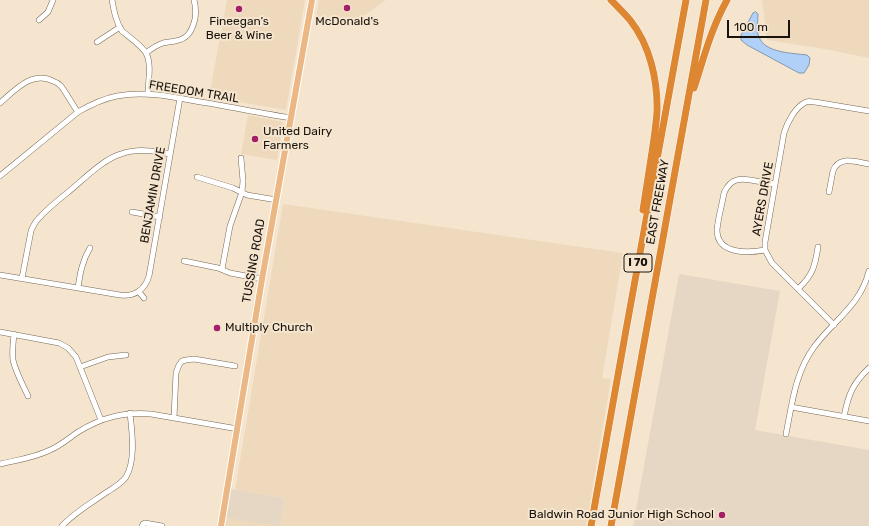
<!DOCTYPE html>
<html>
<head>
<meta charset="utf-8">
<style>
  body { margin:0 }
  #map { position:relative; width:869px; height:526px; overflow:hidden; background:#f5e5cf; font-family:Rubik,sans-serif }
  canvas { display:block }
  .scale { position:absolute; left:727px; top:20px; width:63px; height:18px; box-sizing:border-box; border:2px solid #18120b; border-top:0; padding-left:5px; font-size:12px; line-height:14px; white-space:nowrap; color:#18120b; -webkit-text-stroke:3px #f5e5cf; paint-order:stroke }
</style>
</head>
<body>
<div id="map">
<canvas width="869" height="526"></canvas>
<div class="scale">100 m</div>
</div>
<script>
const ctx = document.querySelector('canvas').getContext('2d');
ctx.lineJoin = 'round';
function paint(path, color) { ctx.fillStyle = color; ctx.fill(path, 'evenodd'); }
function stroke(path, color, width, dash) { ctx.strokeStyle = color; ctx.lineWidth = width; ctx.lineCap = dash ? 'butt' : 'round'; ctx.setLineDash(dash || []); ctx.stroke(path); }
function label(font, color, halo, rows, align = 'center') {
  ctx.font = font + ' Rubik,sans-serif'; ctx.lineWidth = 4; ctx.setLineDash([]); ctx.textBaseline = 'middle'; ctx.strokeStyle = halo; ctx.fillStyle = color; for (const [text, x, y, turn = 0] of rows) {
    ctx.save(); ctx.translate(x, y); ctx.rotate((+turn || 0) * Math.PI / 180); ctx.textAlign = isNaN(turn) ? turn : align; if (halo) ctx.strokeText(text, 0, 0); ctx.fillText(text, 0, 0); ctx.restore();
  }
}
paint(new Path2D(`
  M227 0H305L286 110 209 97Z
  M319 0H386L354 23 341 26 315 22Z
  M762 0H869V58L825 49 767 40Z
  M248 115 283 122 277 160 241 154Z
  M283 204 623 253 602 378 611 379 586 526H223L225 518 280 525 284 498 235 490Z`), '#eed9bd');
paint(new Path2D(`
  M679 274 780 291 755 430 869 450V526H633Z
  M230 489 284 498 280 526 225 518Z`), '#e6d7c4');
const water = new Path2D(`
  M756 12 758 14C758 21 756 31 759 37 765 53 792 53 807 55L810 58 809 65 804 73H799L747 45 741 40V35L753 13Z`);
paint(water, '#b1d0f7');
stroke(water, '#8397b0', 1);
const minor = new Path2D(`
  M112 0C114 11 116 22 122 31 129 37 141 45 146 53 152 64 148 81 148 94
  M39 20 48 12 53 0
  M97 42 120 27
  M146 53C151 49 157 45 163 43 167 42 171 42 175 41 188 39 192 31 195 19 196 12 196 7 194 0
  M0 103C14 91 32 70 53 81 56 82 59 84 61 86 67 94 72 104 78 112
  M0 176 78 112C90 105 102 99 117 96 143 91 169 96 195 101 227 106 259 113 291 118
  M197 177 233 188 247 195 277 200
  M829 192 833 171C839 155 856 162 869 164
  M132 212 160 217
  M765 250C749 253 717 255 717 230 718 218 722 205 724 193 731 177 741 178 756 181 762 182 769 183 775 184
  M184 261 218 268 230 273 262 279
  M222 269 230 226 242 192 243 181 241 158
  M0 275 120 295C134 297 145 290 149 276L180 98
  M22 278 31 231C33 226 35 222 39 218 47 209 57 201 67 193 82 181 103 159 121 154 138 148 154 151 170 154
  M78 288C80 274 82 261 90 248
  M798 289C813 275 815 266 818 247
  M139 292 144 298
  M834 325 772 263 765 250V242L784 133C787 123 795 107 806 102 809 101 812 102 815 102L869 111
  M0 332 59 343 68 348 76 357 78 362 101 420
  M14 334C13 343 12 352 13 360 16 373 23 385 28 396
  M80 367 108 357 126 355
  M791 407 869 421
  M844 417C848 395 853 383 869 368
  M174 418 176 373 179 365 182 361 186 360 194 359 235 366
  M786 434C792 404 795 373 814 347 834 320 860 306 869 271
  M0 464C17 460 34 458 50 450 60 446 69 438 78 432 102 417 124 412 151 414L238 429
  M62 526C75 512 91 503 107 492 113 488 121 484 126 477 136 460 132 432 130 413
  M142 526 143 524 145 523 162 526`);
const major = new Path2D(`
  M221 526 262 279 312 0`);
const highway = new Path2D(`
  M611 0C617 6 624 13 630 20 650 45 658 81 657 112 656 126 654 139 652 152 649 171 646 190 643 210
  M694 88C704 57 711 29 727 0
  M591 526 626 330 686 0
  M611 526 706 0`);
stroke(minor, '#756754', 6);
stroke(major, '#fff', 8);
stroke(highway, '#fff', 8);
stroke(minor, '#fff', 5);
stroke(major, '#ebb784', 6);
stroke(highway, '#de8732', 7);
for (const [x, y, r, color] of [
  [347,8,4,"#a51e68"],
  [239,9,4,"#a51e68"],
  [255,139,4,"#a51e68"],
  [217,328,4,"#a51e68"],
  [722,515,4,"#a51e68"]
]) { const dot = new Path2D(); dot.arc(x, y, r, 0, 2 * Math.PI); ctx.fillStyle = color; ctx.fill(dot); stroke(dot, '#f5e5cf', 1.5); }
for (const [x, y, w] of [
  [638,263,28]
]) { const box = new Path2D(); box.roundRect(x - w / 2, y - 9, w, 18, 3); ctx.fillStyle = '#f5e5cf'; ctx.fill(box); stroke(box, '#18120b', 1); }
label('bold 11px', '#18120b', null, [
  ["I 70",638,263]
]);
label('12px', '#18120b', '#f5e5cf', [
  ["Fineegan’s",239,22],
  ["Beer & Wine",239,36],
  ["McDonald's",347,22],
  ["United Dairy",263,132,"left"],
  ["Farmers",263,146,"left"],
  ["Multiply Church",225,328,"left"],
  ["Baldwin Road Junior High School",714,515,"right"]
]);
label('12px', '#18120b', '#f5e5cf', [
  ["FREEDOM TRAIL",194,92,9],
  ["BENJAMIN DRIVE",153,195,-80],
  ["AYERS DRIVE",763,199,-80],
  ["EAST FREEWAY",658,202,-80],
  ["TUSSING ROAD",254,261,-80]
]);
</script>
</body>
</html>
